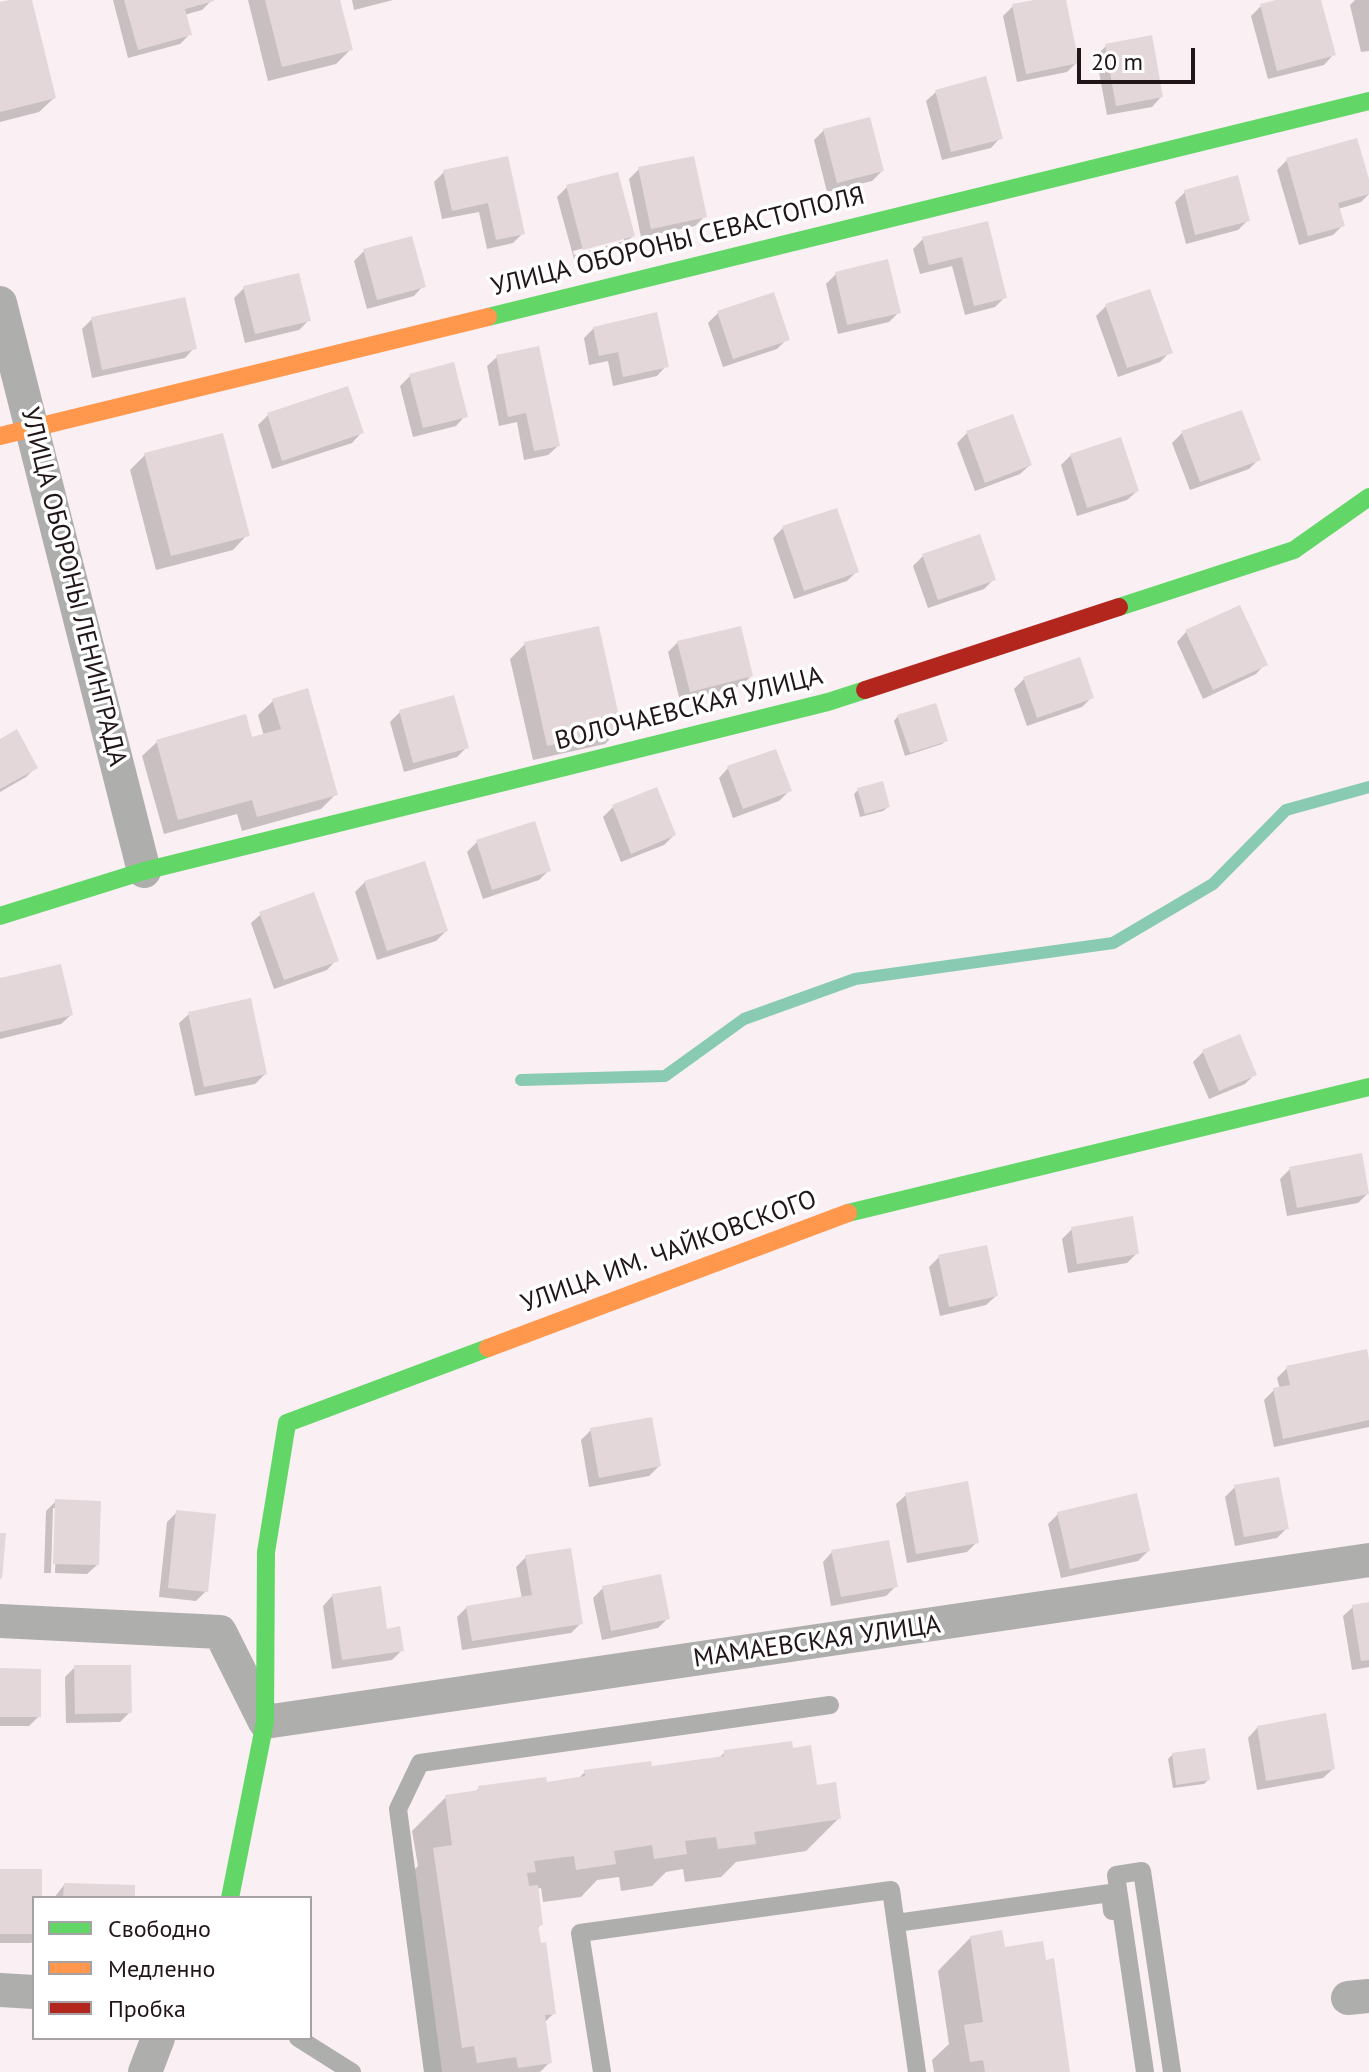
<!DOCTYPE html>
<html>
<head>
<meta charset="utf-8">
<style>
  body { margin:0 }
  #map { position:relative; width:1369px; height:2072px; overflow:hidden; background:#faeff2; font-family:"PT Sans",sans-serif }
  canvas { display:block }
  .legend { position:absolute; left:32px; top:1896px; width:280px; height:144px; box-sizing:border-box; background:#fff; border:2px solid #a6a1a3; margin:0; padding:10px 14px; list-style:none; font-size:24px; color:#211518 }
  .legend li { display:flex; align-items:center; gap:16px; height:40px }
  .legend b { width:40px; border:2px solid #a6a1a3 }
  .scale { position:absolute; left:1077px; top:48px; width:118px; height:36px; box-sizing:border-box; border:4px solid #211518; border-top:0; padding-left:10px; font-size:24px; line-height:28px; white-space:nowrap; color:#211518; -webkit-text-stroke:6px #fff; paint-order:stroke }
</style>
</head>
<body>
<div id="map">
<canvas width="1369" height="2072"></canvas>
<ul class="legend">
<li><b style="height:10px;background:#63d668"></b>Свободно</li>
<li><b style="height:10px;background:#ff974d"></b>Медленно</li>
<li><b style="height:10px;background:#b3261e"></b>Пробка</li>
</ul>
<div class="scale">20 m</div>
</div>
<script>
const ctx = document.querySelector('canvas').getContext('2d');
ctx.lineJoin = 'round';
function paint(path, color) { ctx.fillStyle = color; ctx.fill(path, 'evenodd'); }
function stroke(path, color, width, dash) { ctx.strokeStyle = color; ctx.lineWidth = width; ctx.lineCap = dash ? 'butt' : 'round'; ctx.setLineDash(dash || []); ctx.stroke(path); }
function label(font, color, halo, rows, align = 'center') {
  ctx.font = font + ' "PT Sans",sans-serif'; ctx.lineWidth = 7; ctx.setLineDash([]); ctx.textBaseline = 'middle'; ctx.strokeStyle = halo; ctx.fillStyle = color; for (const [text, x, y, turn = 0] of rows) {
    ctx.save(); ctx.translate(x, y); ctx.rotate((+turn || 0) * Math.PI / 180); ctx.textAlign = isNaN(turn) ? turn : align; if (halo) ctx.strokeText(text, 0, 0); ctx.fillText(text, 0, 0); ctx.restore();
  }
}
paint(new Path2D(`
  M18 0H30L54 98 39 112 0 122V4Z
  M113 0H212L202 10 184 15 189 35 180 44 128 58Z
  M248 0H338L351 49 336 64 268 81Z
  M352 0H393L354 10Z
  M1044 0H1064L1077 62 1067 72 1017 82 1003 16 1013 6Z
  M1284 0H1319L1333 55 1324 65 1268 79 1251 16 1261 6Z
  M1355 0H1369V51L1361 52 1350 5Z
  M1106 46 1161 97 1152 107 1107 115 1096 56Z
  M936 92 1000 138 991 148 942 160 926 101Z
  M824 130 882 171 872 181 827 192 814 140Z
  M507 158 523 233 513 243 487 249 479 212 442 219 434 182 444 172Z
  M1287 160 1369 186V194L1361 202 1338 209 1343 225 1333 235 1299 245 1277 170Z
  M639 169 705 216 695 226 641 237 629 179Z
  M567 187 633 236 623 245 574 259 557 197ZM624 237V241L574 255 573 251Z
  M1185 192 1248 220 1238 230 1186 244 1175 202Z
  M986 223 1005 297 995 307 965 315 952 266 920 274 913 249 923 239Z
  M364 251 423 286 414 296 367 309 354 261Z
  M836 274 899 312 889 322 838 334 826 284Z
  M244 288 309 320 299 330 245 343 234 298Z
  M772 294 787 339 777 349 723 367 708 323 718 313Z
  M1106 306 1170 352 1160 362 1118 377 1096 316Z
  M92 319 194 348 185 358 92 378 82 329Z
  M594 328 666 366 657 376 613 386 608 361 589 365 584 338Z
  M497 357 558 446 548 455 524 460 517 422 499 426 487 366Z
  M452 365 465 416 456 426 413 437 400 386 410 376Z
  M268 415 361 433 352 443 272 469 258 425Z
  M1012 416 1030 465 1020 474 975 491 957 443 967 433Z
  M1182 433 1258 460 1249 469 1190 490 1172 443Z
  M145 455 247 535 233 550 156 570 130 470Z
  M1071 455 1137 491 1127 500 1077 516 1061 465Z
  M783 528 857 571 847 581 794 599 773 538Z
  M923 556 994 579 984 589 928 608 913 566Z
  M1186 632 1265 664 1256 674 1203 699 1177 642Z
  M678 642 751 676 741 686 680 701 668 652Z
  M525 644 620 729 605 744 533 760 510 659Z
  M1024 679 1092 697 1082 707 1027 726 1014 689Z
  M273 701 336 794 321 809 242 831 237 814 164 834 142 756 157 742 251 740 264 736 258 715Z
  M400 712 467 747 457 757 404 772 390 722Z
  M898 716 946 740 942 744 905 756 894 721Z
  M0 741 36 767 26 777 0 792Z
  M728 768 789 791 779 801 733 818 719 778Z
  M858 790 888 807 883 811 860 817 854 794Z
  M613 807 674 835 664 845 621 862 603 817Z
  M477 842 549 870 539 880 483 899 467 852Z
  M365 882 446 931 436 941 377 960 355 892Z
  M261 914 336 960 327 970 274 989 251 923Z
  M0 980 71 1015 61 1024 0 1039Z
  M189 1014 265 1074 255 1084 195 1096 179 1023Z
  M1203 1052 1255 1074 1245 1084 1209 1099 1193 1062Z
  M1290 1169 1368 1193 1358 1203 1287 1216 1280 1179Z
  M1072 1229 1137 1253 1127 1263 1068 1273 1062 1239Z
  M939 1257 996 1296 986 1305 940 1316 929 1267Z
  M1287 1368 1369 1369V1427L1274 1447 1264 1400 1274 1390 1280 1389 1277 1378Z
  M591 1430 659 1466 649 1476 589 1487 581 1440Z
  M1235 1487 1286 1529 1277 1538 1235 1546 1225 1497Z
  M906 1495 977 1542 967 1552 907 1563 896 1504Z
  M56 1501 97 1565 87 1574 55 1573 57 1508H53L51 1573H44L46 1511Z
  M177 1512 206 1591 196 1601 159 1597 167 1522Z
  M1058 1514 1148 1551 1138 1561 1061 1578 1048 1524Z
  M832 1552 896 1586 886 1596 831 1606 823 1562Z
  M526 1557 581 1623 571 1633 462 1650 457 1617 467 1607 522 1599 516 1567Z
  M603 1588 668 1618 658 1628 602 1640 593 1598Z
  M332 1596 386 1631 402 1650 392 1660 332 1669 323 1606Z
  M1369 1604V1667L1352 1670 1343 1616 1353 1607Z
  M75 1667 130 1712 120 1722 66 1723 65 1677Z
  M0 1670 39 1716 29 1726H0Z
  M1257 1728 1333 1769 1323 1778 1257 1790 1248 1738Z
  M791 1750 815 1787 839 1818 806 1851 736 1862 721 1877 685 1882 683 1869 666 1872 652 1886 621 1891 619 1877 597 1880 581 1897 543 1902 541 1888 536 1889 541 1924 537 1929 554 2013 544 2023 550 2062 540 2072H428L401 1883 418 1866 412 1831 446 1797 474 1793 479 1788 545 1785 578 1779 585 1772 650 1768 718 1759 725 1752Z
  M1172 1755 1208 1780 1204 1784 1173 1788 1168 1759Z
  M0 1871 40 1898H34V1940L31 1943H0Z
  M64 1885 133 1898H54Z
  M971 1937 1003 1950 1068 2072H934L932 2060 949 2044 938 1971Z`), '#0003');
stroke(new Path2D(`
  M521 1080 665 1076 744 1019 855 979 1113 943 1213 884 1286 810 1369 787`), '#89cbb2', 12);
paint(new Path2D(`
  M9 0H32L56 98 0 112V2Z
  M124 0H214V1L185 9 192 35 138 50Z
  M265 0H340L353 50 282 67Z
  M1034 0H1066L1079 63 1026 74 1012 4Z
  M1276 0H1321L1336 55 1277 71 1260 4Z
  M1152 35 1163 97 1116 106 1105 44Z
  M986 76 1003 139 951 152 935 90Z
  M870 117 884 171 837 183 823 129Z
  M1357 138 1369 179V194L1338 203 1345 226 1308 236 1286 158Z
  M508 156 525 234 496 240 488 203 452 211 443 170Z
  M694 156 707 217 651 229 638 167Z
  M618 172 635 236 583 250 566 185Z
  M1238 175 1250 221 1195 235 1184 190Z
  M988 221 1007 298 974 306 962 257 929 265 922 237Z
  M412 236 426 287 377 300 363 249Z
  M888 259 901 313 847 325 835 272Z
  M299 273 311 321 255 334 243 286Z
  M1150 289 1173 353 1127 368 1105 304Z
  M774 292 790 340 733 359 717 311Z
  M185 297 197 349 102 370 91 317Z
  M657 312 669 367 623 377 618 352 599 356 593 327Z
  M539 346 560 446 534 451 526 413 508 417 496 355Z
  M454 362 468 417 423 428 409 374Z
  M348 386 364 433 282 461 267 413Z
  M1242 410 1261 460 1200 482 1181 431Z
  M1013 414 1032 465 985 483 966 431Z
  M223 433 250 536 171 556 144 453Z
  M1121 437 1139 491 1087 508 1070 454Z
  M837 508 859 572 804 591 782 526Z
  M980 534 996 580 938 600 922 554Z
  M1240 605 1268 665 1213 690 1185 630Z
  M599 626 622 730 547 746 524 642Z
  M741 626 753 676 690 692 677 641Z
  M1080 657 1094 698 1037 718 1023 677Z
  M308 688 338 795 257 817 252 800 178 820 156 740 246 714 252 737 281 729 272 699Z
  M454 695 469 748 413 763 399 710Z
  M936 703 948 741 910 753 897 715Z
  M17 729 38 768 0 789V739Z
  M776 749 792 791 743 809 727 766Z
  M883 781 890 807 865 814 857 788Z
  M657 787 676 835 631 854 612 805Z
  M535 821 551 871 492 890 476 840Z
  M425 861 448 931 387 951 364 881Z
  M314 892 339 961 284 980 259 912Z
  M61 964 73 1015 0 1032V978Z
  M251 998 267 1074 204 1087 188 1012Z
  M1240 1034 1257 1075 1219 1091 1202 1050Z
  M1362 1153 1369 1194 1297 1208 1289 1167Z
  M1133 1216 1139 1254 1077 1264 1071 1227Z
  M987 1245 998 1296 949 1307 938 1255Z
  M1367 1349 1369 1360V1420L1283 1439 1273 1388 1290 1385 1286 1366Z
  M652 1417 661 1466 599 1478 590 1428Z
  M1279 1477 1289 1529 1244 1537 1234 1485Z
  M968 1481 979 1543 916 1554 905 1493Z
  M1137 1493 1150 1551 1070 1569 1057 1512Z
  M55 1499 101 1501 99 1565 53 1564Z
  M176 1510 216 1514 208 1592 168 1588Z
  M0 1533H6L2 1579 0 1578Z
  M889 1540 898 1587 841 1597 831 1550Z
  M571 1548 583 1624 472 1641 466 1606 532 1595 525 1555Z
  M661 1574 670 1619 611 1631 602 1586Z
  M381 1586 387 1629 400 1626 404 1651 342 1660 332 1594Z
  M1369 1602V1660L1361 1661 1352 1605Z
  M74 1665H131L132 1713 75 1714Z
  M0 1668 41 1669V1717H0Z
  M1326 1713 1335 1769 1266 1781 1257 1726Z
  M792 1741 793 1748 811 1745 817 1785 836 1782 841 1819 754 1832 756 1844 718 1849 716 1837 685 1841 687 1854 654 1859 652 1845 614 1851 616 1864 576 1870 574 1856 534 1861 536 1872 527 1873 529 1886 538 1885 543 1925 538 1926 541 1943 546 1942 556 2014 545 2015 552 2063 518 2068 516 2057 477 2063 474 2046 462 2048 433 1848 452 1845 445 1795 479 1790 478 1786 546 1777 547 1782 585 1776 584 1770 651 1761 652 1766 724 1756V1750Z
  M1205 1748 1210 1780 1176 1785 1172 1753Z
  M0 1869H42V1898H34V1934H0Z
  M64 1883 135 1885V1898H63Z
  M1002 1930 1005 1947 1043 1941 1046 1960 1054 1958 1070 2072H985L983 2060 970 2062 964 2025 983 2022 970 1936Z`), '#e3d7da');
stroke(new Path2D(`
  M896 1923 1110 1893 1112 1911
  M298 2038 352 2072
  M433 2072 398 1809 420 1763 830 1705
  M602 2072 580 1933 891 1890 917 2072
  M1145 2072 1116 1875 1142 1871 1172 2072`), '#aeaead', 18);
stroke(new Path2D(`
  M0 303 144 871
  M0 1621 220 1632 265 1722 1369 1560
  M0 1990 34 1992
  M1348 1998 1369 1996
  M145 2072 158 2038`), '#aeaead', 34);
stroke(new Path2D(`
  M488 317 1369 101
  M1119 607 1294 550 1369 497
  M0 916 144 871 828 702 865 690
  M848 1213 1369 1087
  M230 1898 265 1722 266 1552 287 1423 488 1348`), '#63d668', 18);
stroke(new Path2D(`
  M0 436 488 317
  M488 1348 848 1213`), '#ff974d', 18);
stroke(new Path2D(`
  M865 690 1119 607`), '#b3261e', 18);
label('26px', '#211518', '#fff', [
  ["УЛИЦА ОБОРОНЫ СЕВАСТОПОЛЯ",678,242,-14],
  ["УЛИЦА ОБОРОНЫ ЛЕНИНГРАДА",73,587,76],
  ["ВОЛОЧАЕВСКАЯ УЛИЦА",689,709,-14],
  ["УЛИЦА ИМ. ЧАЙКОВСКОГО",669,1252,-20],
  ["МАМАЕВСКАЯ УЛИЦА",817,1642,-8]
]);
</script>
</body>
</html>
